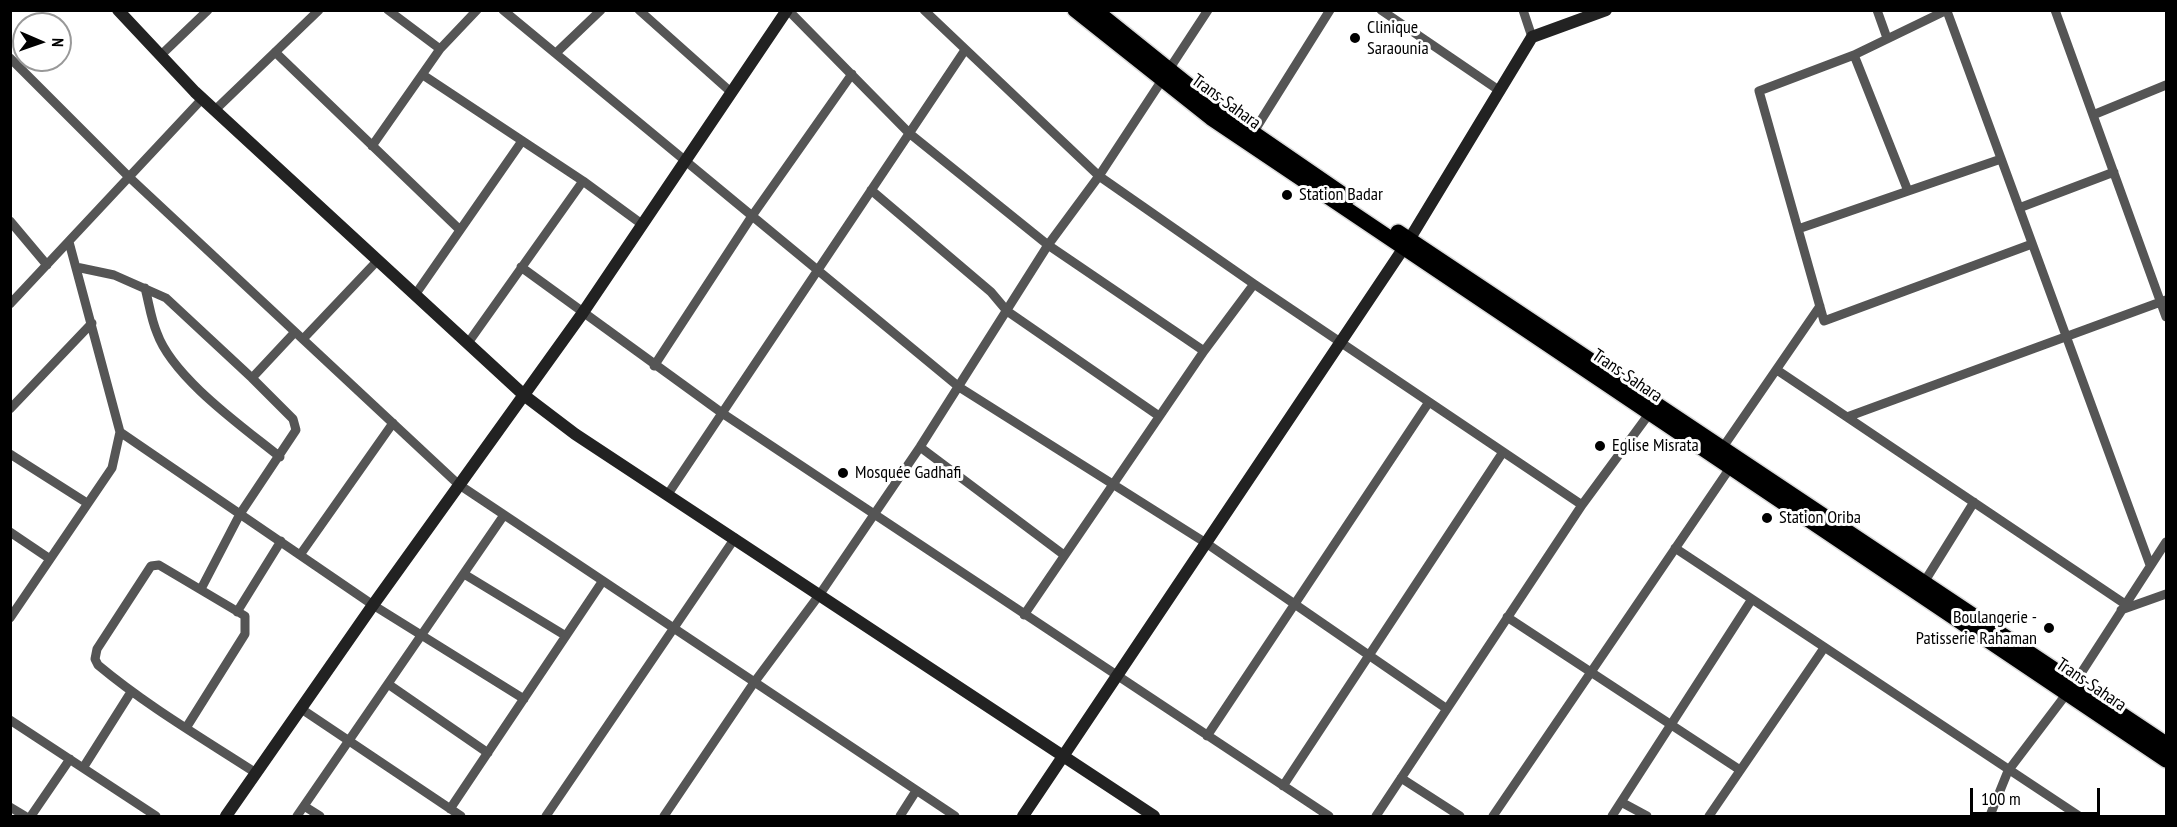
<!DOCTYPE html>
<html>
<head>
<meta charset="utf-8">
<style>
  body { margin:0 }
  #map { position:relative; width:2177px; height:827px; overflow:hidden; background:#fff; font-family:"PT Sans Narrow",sans-serif }
  canvas { display:block }
  .frame { position:absolute; inset:0; border:12px solid #000; pointer-events:none }
  .north { position:absolute; left:12px; top:12px; width:60px; height:60px; box-sizing:border-box; background:#fff; border:2px solid #999; border-radius:50%; rotate:92deg; font-size:16px; font-weight:700; line-height:24px; text-align:center; color:#000 }
  .north::after { content:''; display:block; margin:auto; width:21px; height:27px; background:#000; clip-path:polygon(50% 0,100% 100%,50% 72%,0 100%) }
  .scale { position:absolute; left:1970px; top:788px; width:130px; height:27px; box-sizing:border-box; border:3px solid #000; border-top:0; padding-left:8px; font-size:18px; line-height:21px; white-space:nowrap; color:#000; -webkit-text-stroke:4px #fff; paint-order:stroke }
</style>
</head>
<body>
<div id="map">
<canvas width="2177" height="827"></canvas>
<div class="frame"></div>
<div class="north">N</div>
<div class="scale">100 m</div>
</div>
<script>
const ctx = document.querySelector('canvas').getContext('2d');
ctx.lineJoin = 'round';
function stroke(path, color, width, dash) { ctx.strokeStyle = color; ctx.lineWidth = width; ctx.lineCap = dash ? 'butt' : 'round'; ctx.setLineDash(dash || []); ctx.stroke(path); }
function label(font, color, halo, rows, align = 'center') {
  ctx.font = font + ' "PT Sans Narrow",sans-serif'; ctx.lineWidth = 6; ctx.setLineDash([]); ctx.textBaseline = 'middle'; ctx.strokeStyle = halo; ctx.fillStyle = color; for (const [text, x, y, turn = 0] of rows) {
    ctx.save(); ctx.translate(x, y); ctx.rotate((+turn || 0) * Math.PI / 180); ctx.textAlign = isNaN(turn) ? turn : align; if (halo) ctx.strokeText(text, 0, 0); ctx.fillText(text, 0, 0); ctx.restore();
  }
}
const primary = new Path2D(`
  M1075 10 1211 118 2166 760
  M1095 10 1217 108 1348 198
  M1398 232 2166 744`);
stroke(primary, '#dbdbdb', 18);
stroke(new Path2D(`
  M388 10 440 49
  M503 10 959 387 1206 543 1447 709
  M639 10 732 93
  M788 10 909 133 1048 245 1204 351
  M924 10 1099 176 1254 284 1582 505
  M1381 10 1500 91
  M1523 10 1532 37
  M1877 10 1887 38
  M1947 10 1854 55 1759 91 1824 321 2032 244
  M2055 10 2166 317
  M1947 11 2150 565
  M275 52 460 230
  M556 53 601 10
  M161 55 208 10
  M1854 55 1908 191
  M10 58 129 177 458 484 955 816
  M423 75 583 181 643 225
  M215 110 319 10
  M2093 115 2166 85
  M1253 133 1330 10
  M372 146 440 49 477 10
  M871 190 991 292 1007 311 1159 416
  M2019 208 2114 172
  M10 221 47 265
  M1798 229 2001 159
  M69 242 120 432 373 605 524 699
  M76 267 114 275 166 298 252 378
  M521 267 722 413 1329 816
  M145 288C149 303 151 319 157 333 173 378 243 427 280 457
  M415 295 522 141
  M10 304 202 99
  M303 339 378 260
  M468 343 583 181
  M654 366 752 216 852 74
  M1777 370 2125 604
  M10 409 92 323
  M1847 417 2166 300
  M920 447 1064 555
  M1721 450 1820 306
  M10 454 87 503
  M668 494 965 50
  M10 532 50 559
  M1675 548 2079 816
  M300 555 393 423
  M464 574 566 636
  M1923 584 1974 502
  M201 589 240 514 296 430 293 419 252 378 295 332
  M2121 610 2166 594
  M237 612 281 541
  M1024 615 1204 351 1254 284
  M1507 617 1740 770
  M10 618 112 468 120 432
  M388 684 488 753
  M300 708 461 816
  M10 720 156 816
  M186 728 245 634V616L159 565 151 566 97 649 95 659 98 665C147 706 202 738 256 773
  M1207 736 1429 402
  M83 768 131 692
  M1401 778 1460 816
  M1283 786 1503 452
  M1621 802 1647 816
  M304 806 320 816
  M10 807 25 816
  M450 809 602 582
  M31 816 70 759
  M297 816 504 515
  M546 816 735 538
  M664 816 753 684 820 594 920 447 1048 245 1099 176 1208 10
  M900 816 916 791
  M1376 816 1582 505 1649 414
  M1493 816 1732 465
  M1612 816 1752 599
  M1709 816 1824 648
  M1992 816 1991 813 2008 771 2074 684 2166 542`), '#555', 9);
stroke(new Path2D(`
  M118 10 195 92 525 396 575 434 1154 816
  M226 816 373 605 582 314 787 10
  M1023 816 1409 240 1532 37 1606 10`), '#222', 12);
stroke(primary, '#000', 15);
for (const [x, y, r, color] of [
  [1355,38,6,"#000"],
  [1287,195,6,"#000"],
  [1600,446,6,"#000"],
  [843,473,6,"#000"],
  [1767,518,6,"#000"],
  [2049,628,6,"#000"]
]) { const dot = new Path2D(); dot.arc(x, y, r, 0, 2 * Math.PI); ctx.fillStyle = color; ctx.fill(dot); stroke(dot, '#fff', 2); }
label('18px', '#000', '#fff', [
  ["Clinique",1367,28],
  ["Saraounia",1367,49],
  ["Station Badar",1299,195],
  ["Eglise Misrata",1612,446],
  ["Mosquée Gadhafi",855,473],
  ["Station Oriba",1779,518],
  ["Boulangerie -",2037,618,"right"],
  ["Patisserie Rahaman",2037,639,"right"]
], 'left');
label('18px', '#000', '#fff', [
  ["Trans-Sahara",1226,102,36],
  ["Trans-Sahara",1627,376,34],
  ["Trans-Sahara",2091,685,34]
]);
</script>
</body>
</html>
